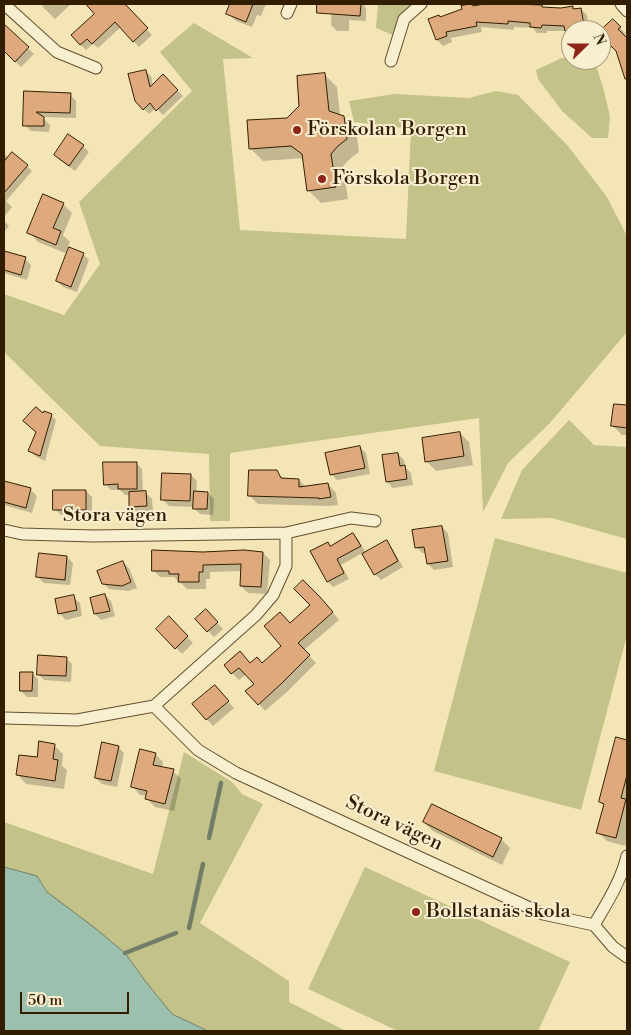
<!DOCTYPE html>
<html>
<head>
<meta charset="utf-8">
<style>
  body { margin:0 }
  #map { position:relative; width:631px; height:1035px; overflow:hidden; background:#f4e5b7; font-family:"Libre Bodoni",serif }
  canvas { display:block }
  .frame { position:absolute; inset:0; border:5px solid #331d00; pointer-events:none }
  .north { position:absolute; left:561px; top:20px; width:50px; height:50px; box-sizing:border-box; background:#f8eed0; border:1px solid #a99a7d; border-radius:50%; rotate:68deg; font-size:14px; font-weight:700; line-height:20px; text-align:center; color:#331d00 }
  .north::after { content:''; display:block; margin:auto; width:18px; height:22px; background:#8f2418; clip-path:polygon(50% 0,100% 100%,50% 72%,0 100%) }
  .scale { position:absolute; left:20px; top:992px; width:109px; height:22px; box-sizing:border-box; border:2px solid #331d00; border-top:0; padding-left:6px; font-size:15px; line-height:18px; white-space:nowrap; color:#331d00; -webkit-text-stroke:4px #f8eed0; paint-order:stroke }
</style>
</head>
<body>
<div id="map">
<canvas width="631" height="1035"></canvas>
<div class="frame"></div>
<div class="north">N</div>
<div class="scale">50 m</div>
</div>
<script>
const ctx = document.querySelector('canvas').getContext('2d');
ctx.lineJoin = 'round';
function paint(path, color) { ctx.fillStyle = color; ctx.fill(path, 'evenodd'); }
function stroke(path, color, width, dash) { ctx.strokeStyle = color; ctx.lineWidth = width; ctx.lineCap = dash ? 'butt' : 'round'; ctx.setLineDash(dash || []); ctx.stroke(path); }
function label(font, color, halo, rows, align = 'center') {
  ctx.font = font + ' "Libre Bodoni",serif'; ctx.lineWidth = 4; ctx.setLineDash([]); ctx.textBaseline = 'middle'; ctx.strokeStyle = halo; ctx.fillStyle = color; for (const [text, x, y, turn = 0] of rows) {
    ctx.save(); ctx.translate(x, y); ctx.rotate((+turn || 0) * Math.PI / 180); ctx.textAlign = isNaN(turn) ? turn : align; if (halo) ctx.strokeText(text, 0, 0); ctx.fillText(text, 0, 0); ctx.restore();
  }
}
paint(new Path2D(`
  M378 4H413C400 13 398 20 393 35L376 28Z
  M194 23 253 58 223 59 240 230 406 239 411 129 354 122 349 101 395 94 469 98 496 91 518 95 568 146 607 197 627 236V332L550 423 508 463 483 512 479 418 230 453V521H210L209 454 100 446 4 352V294L64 315 100 264 79 202 192 91 160 52Z
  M562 58H571V60H584L596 65 604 91 610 117 608 138H592L562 111 538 79 536 70Z
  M569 420 594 445 627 447V539L552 518 501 519 522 470Z
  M495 538 627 573V635L581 810 434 771Z
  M184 752 232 782 242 794 263 804 200 923 289 981V1002L346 1031H208L172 1014 146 982 125 953 47 892 37 876 4 867V822L153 874Z
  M365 867 570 962 538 1031H398L308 989Z`), '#c2c289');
const water = new Path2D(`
  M4 867 37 876 47 892 95 928 125 953 146 982 172 1014 208 1031H4Z`);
paint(water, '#9cbfae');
stroke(water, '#727e68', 1);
paint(new Path2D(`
  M44 4H71L55 19 42 6Z
  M87 4H124L152 35 139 47 121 27 98 48 93 44 86 50 72 36 96 14Z
  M235 4H266L261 16 257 15 252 27 236 21 230 15Z
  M332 4H363L366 8V21L349 20V31H337L331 25Z
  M491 4H510L512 5 541 6 544 9 572 8 575 10 581 9 587 15 589 30H571V35L567 31H547V33H537L533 28 514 27V30L481 27 482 32 451 38 452 42 443 46 437 40 430 19 441 18 472 5 474 7Z
  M613 21 626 34 623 36 627 39V44L619 52 613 46 611 48 601 38V32Z
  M8 29 34 54 21 67 4 50V34Z
  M145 71 151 76 153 86 163 76 183 96 163 115 156 108 149 114 136 100Z
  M325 75 337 87 340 116 344 117 356 129 359 152 351 158 343 166 348 199 321 203 308 190 304 158 263 161 251 149 288 119 301 107Z
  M25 92 70 95 76 101V118L42 117 50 125 49 132 31 131 25 125Z
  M83 146 89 152 75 171 61 161 55 155Z
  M4 154 9 158 27 166 32 171 6 201 12 207 4 217Z
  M63 204 72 213 63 235 70 242 65 253 38 242 29 232Z
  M4 221 9 226 4 232Z
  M69 249 83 254 89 260 77 292 63 287 57 281Z
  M4 252 25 259 31 265 27 280 4 273Z
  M615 405 627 406V435H622L613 426Z
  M44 415H51L56 420 45 461 35 456 30 451Z
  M460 433 469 442 473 465 436 471 427 462Z
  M360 447 366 453 370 474 337 480 331 474Z
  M398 454 404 460 405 467 411 473 413 485 393 488 387 482Z
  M136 463 142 469 143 493H146L152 499 153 511 137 512 130 506V495H125L120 490H111L105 484Z
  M276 472 284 479 299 480 306 487 328 484 336 493 338 505 329 506 258 504 249 495Z
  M191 475 197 481 196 493H208L214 499 213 515 200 514 194 508V507L169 506 163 500Z
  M4 482 31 490 37 496 32 513 4 505Z
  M86 491 92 497V515H61L55 509Z
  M442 527 448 533 453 567 434 570 428 564 426 553H422L416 547Z
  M353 534 358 539 366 553 386 542 392 548 403 567 381 580 375 574 362 553 341 565 349 579 333 587 328 582V543L331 547Z
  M203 553H263L270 560 267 594 248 593 241 586 242 571 210 572V579H206V589H187L180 582V580H177L174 577H160L153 570Z
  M67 557 73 563 70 585 44 583 38 577Z
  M123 562 129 568 137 588 128 591 109 589 103 583Z
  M105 595 111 601 115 616 101 620 95 614Z
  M73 597 80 603 82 616 66 620 60 614Z
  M327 605 339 620 304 650 316 663 288 691 265 711 259 704 255 684 246 674 239 680 225 666 263 665 282 646 290 624Z
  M206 611 223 629 214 637 197 619Z
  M169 618 193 643 182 654 157 629Z
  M66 658 72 664 71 682 44 680 38 674Z
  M32 673 38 679V697H27L21 691Z
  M221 693 234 708 213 726 194 705Z
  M617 738 627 741V839L625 846 607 841 598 832 605 806 601 802Z
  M54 745 63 754 62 766 67 770 64 789 26 784 17 774Z
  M118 747 124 753 117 787 102 784 96 778Z
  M155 754 163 762 162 768 173 771 181 779 174 811 155 807 146 798 147 796 140 795 132 786Z
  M424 822 501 839 510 848 502 865 433 831Z`), '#0003');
stroke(new Path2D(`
  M209 838 221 783
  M189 928 203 864
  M125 953 176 933`), '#727e68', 4.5);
const building = new Path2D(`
  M86 4H125L148 28 133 42 115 22 92 44 87 39 80 45 71 35 94 14Z
  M230 4H253L246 22 226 14Z
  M317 4H361L360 16 317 13Z
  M470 4H472L473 6 484 4H513L542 5V7L561 8 573 6V9L581 8 584 25 576 26V29L565 31 564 26 542 25 541 28 530 27V23L508 21V24L476 22 477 26 446 32 447 36 436 40 428 19 439 15 440 17 462 9 461 6Z
  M613 19 621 27 618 29 627 38V79H625L616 51 601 36V30Z
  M4 24 29 47 15 62 4 51Z
  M146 70 150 87 163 74 178 90 156 111 150 103 143 110 135 101 128 74Z
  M325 73 329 111 344 116 347 139 338 146 331 154 336 187 307 191 302 154 291 146 249 149 247 120 287 118 299 106 297 76Z
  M24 91 71 93 70 113 36 112 44 117V126H23Z
  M68 134 84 145 69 166 54 155Z
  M12 152 28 165 4 193V162Z
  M43 194 64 203 53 228 61 231 56 245 27 233Z
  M69 247 84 253 71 287 56 281Z
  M4 251 26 257 21 275 4 270Z
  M614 404 627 405V428L611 426Z
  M36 407 43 413 44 411 52 414 40 456 28 451 36 432 23 421Z
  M460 432 464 456 425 462 422 438Z
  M360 446 365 468 330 475 325 453Z
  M398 453 400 466 405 465 407 479 386 482 382 455Z
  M103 462H137V489H118V484L104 485Z
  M249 470H277L281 478 299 479V487L328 483 331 497 319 499V498L248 496Z
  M162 473 191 474 190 501 161 500Z
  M4 481 31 488 26 508 4 502Z
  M53 490H86V510H53Z
  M146 491 147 506 129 507V492Z
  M194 491 208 492 207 509H193Z
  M442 526 448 561 427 564 424 547 415 548 412 530Z
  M353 533 361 546 337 559 344 573 327 582 310 551 328 542 330 546Z
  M387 540 398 561 374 575 362 554Z
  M152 550 203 552 244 550 263 552 261 587 240 586 241 564 203 565V572H199V582H178L179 574H169V571H152Z
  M39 553 67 556 65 580 36 577Z
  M123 561 131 582 122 586 102 584 97 571Z
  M303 580 320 597 333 612 298 643 310 655 281 684 258 705 245 691 254 684 239 668 231 674 224 665 240 651 250 663 257 657 262 663 281 646 264 626 280 612 290 623 310 605 294 589Z
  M105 594 110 611 94 614 90 598Z
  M74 595 77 610 58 614 55 599Z
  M206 609 218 622 207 632 195 619Z
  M169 616 188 636 175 649 156 629Z
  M38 655 67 657 66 676 37 675Z
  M20 672H33L32 691H20Z
  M215 685 229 701 206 720 192 704Z
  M616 737 627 740V775L621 798 626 799 616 838 596 833 604 804 599 802Z
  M39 741 55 744 53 759 58 760 55 781 16 775 19 755 37 757Z
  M102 742 119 746 111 781 95 778Z
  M140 749 156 753 153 765 174 769 165 804 145 799 147 791 131 787Z
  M432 804 502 838 493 857 423 822Z`);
paint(building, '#deaa7d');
stroke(building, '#331d00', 1);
const minor = new Path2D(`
  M4 4 57 52 96 68
  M621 4 627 11
  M287 13 291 4
  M391 61 404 19 421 4
  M4 530 22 534 94 536 286 533
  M154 706 256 615 273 595 286 566V533L351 518 375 521
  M4 718 77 720 154 706 198 750 236 773 543 914 594 925 613 947 627 957
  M594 925C607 903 621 881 627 856`);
stroke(minor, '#634f2e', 13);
stroke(minor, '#f8eed0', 11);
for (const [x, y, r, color] of [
  [297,130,5,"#8f2418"],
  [322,179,5,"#8f2418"],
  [416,912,5,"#8f2418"]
]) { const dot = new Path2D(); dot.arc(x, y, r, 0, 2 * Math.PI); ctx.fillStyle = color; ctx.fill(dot); stroke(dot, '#f8eed0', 2); }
label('20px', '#331d00', '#f8eed0', [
  ["Förskolan Borgen",307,130],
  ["Förskola Borgen",332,179],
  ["Bollstanäs skola",426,912]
], 'left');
label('20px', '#331d00', '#f8eed0', [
  ["Stora vägen",115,516],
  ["Stora vägen",394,824,25]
]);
</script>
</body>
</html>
